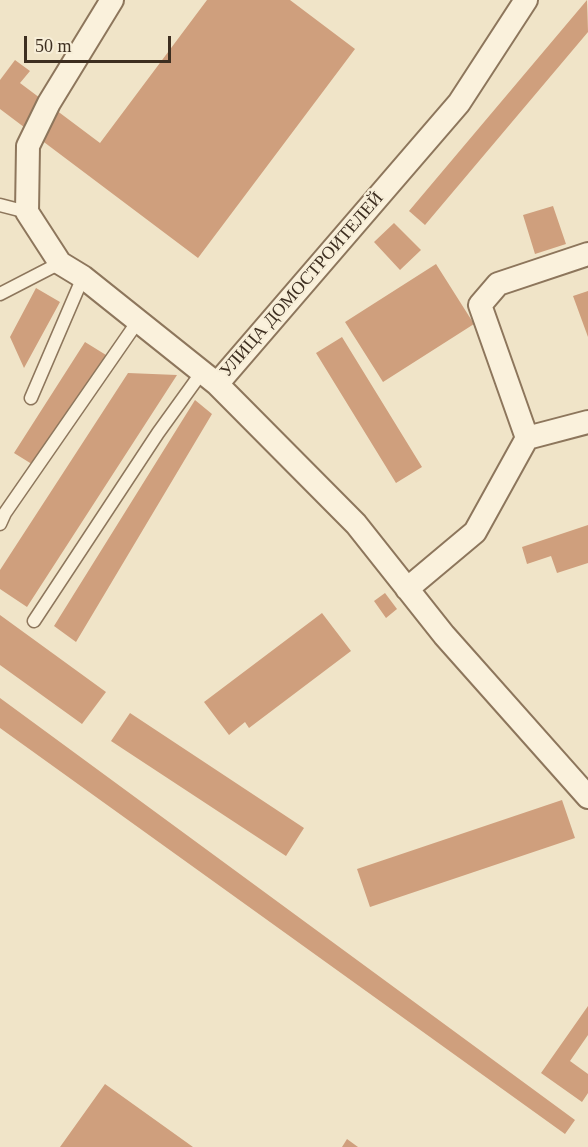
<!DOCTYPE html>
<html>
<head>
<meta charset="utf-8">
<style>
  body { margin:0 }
  #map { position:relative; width:588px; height:1147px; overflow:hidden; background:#f0e4c8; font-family:"Times New Roman",serif }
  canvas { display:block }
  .scale { position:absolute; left:24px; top:36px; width:147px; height:27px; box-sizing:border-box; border:3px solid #3d2e20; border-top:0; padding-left:8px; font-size:18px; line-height:21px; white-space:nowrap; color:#3d2e20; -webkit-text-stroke:4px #f7eed8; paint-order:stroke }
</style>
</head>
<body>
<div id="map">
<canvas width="588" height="1147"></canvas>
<div class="scale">50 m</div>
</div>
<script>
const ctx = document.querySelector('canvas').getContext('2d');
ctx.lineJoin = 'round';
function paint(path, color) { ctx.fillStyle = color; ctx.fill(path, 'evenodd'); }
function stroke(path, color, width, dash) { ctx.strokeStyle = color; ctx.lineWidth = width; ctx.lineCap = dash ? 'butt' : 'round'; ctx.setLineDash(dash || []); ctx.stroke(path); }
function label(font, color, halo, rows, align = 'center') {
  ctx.font = font + ' "Times New Roman",serif'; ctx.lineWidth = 4.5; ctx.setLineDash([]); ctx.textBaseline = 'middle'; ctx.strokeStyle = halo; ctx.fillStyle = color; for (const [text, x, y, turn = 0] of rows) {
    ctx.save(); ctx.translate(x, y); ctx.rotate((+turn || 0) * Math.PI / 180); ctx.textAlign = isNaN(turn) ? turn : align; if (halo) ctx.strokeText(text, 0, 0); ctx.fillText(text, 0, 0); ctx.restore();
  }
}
paint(new Path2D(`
  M207 0H290L355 49 198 258 0 109V80L15 60 30 71 20 83 100 143Z
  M587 0 588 32 425 225 409 211Z
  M553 206 566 244 535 254 523 215Z
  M394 223 421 250 400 270 374 242Z
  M436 264 474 324 383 382 345 322Z
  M36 288 60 302 24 368 10 337Z
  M588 291V337L573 296Z
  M342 337 422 467 396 483 316 353Z
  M85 342 106 355 35 466 14 453Z
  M128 373 177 375 27 607 0 589V570Z
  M195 400 212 414 76 642 54 626Z
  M588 525V563L557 573 551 556 527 564 522 547Z
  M385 593 397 609 386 618 374 601Z
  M322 613 351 651 249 728 245 722 229 735 204 702Z
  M0 615 106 692 82 724 0 665Z
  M0 698 575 1120 565 1134 0 728Z
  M130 713 304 828 286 856 111 741Z
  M562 800 575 838 370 907 357 869Z
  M588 1006V1035L570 1061 588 1074V1093L582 1102 541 1073Z
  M105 1084 193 1147H60Z
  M347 1139 358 1147H342Z`), '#cf9f7d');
const service = new Path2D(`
  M0 205 27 212
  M0 294 60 263
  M31 398 83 277
  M0 524 5 513 138 321
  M34 621 158 433 202 372`);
const minor = new Path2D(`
  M112 0 49 103 28 146 27 212 60 263 83 277 217 384 356 524 444 635 588 797
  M217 384 459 103 526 0
  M527 438 588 422
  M407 589 475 532 527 438 480 305 498 284 588 254`);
stroke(service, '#8d765c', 15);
stroke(minor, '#8d765c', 26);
stroke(service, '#faf1dc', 12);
stroke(minor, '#faf1dc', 22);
label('18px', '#3d2e20', '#f7eed8', [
  ["УЛИЦА ДОМОСТРОИТЕЛЕЙ",302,285,-49]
]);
</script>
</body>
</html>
